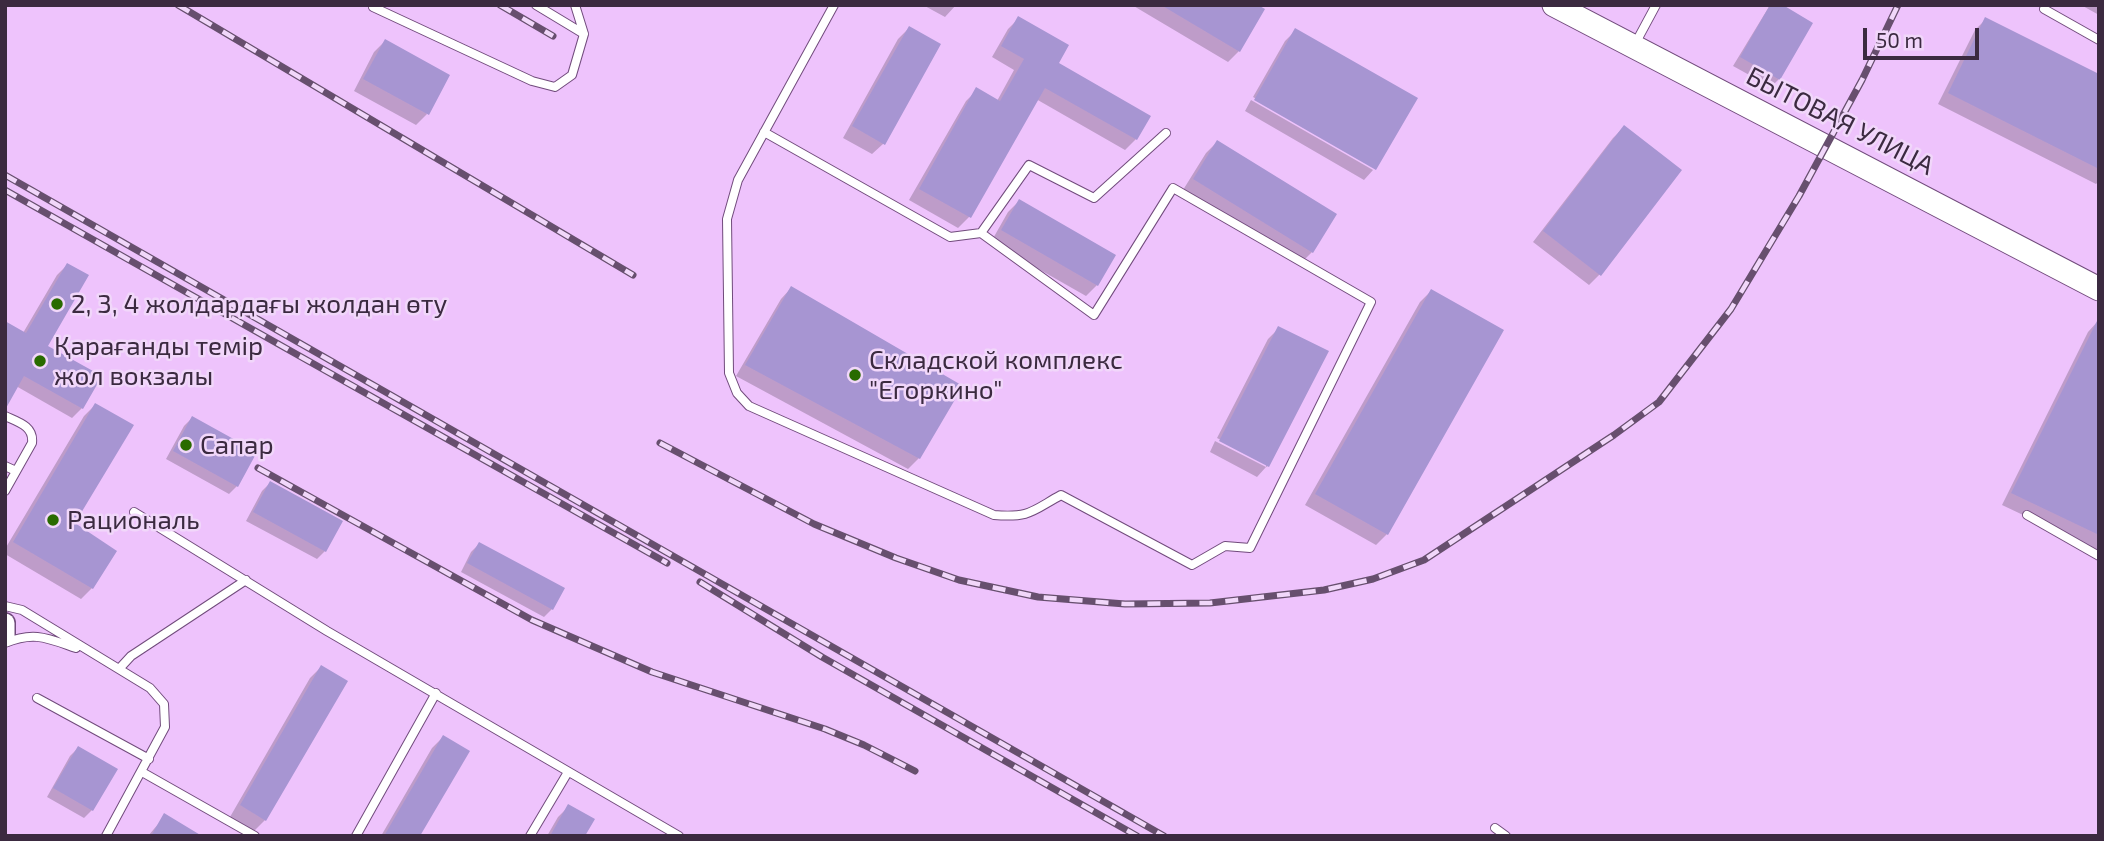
<!DOCTYPE html>
<html>
<head>
<meta charset="utf-8">
<style>
  body { margin:0 }
  #map { position:relative; width:2104px; height:841px; overflow:hidden; background:#eec3fc; font-family:"Exo 2",sans-serif }
  canvas { display:block }
  .frame { position:absolute; inset:0; border:7px solid #3b2a40; pointer-events:none }
  .scale { position:absolute; left:1863px; top:28px; width:116px; height:32px; box-sizing:border-box; border:4px solid #3b2a40; border-top:0; padding-left:9px; font-size:21px; line-height:24px; white-space:nowrap; color:#3b2a40; -webkit-text-stroke:5px #f1d7fa; paint-order:stroke }
</style>
</head>
<body>
<div id="map">
<canvas width="2104" height="841"></canvas>
<div class="frame"></div>
<div class="scale">50 m</div>
</div>
<script>
const ctx = document.querySelector('canvas').getContext('2d');
ctx.lineJoin = 'round';
function paint(path, color) { ctx.fillStyle = color; ctx.fill(path, 'evenodd'); }
function stroke(path, color, width, dash) { ctx.strokeStyle = color; ctx.lineWidth = width; ctx.lineCap = dash ? 'butt' : 'round'; ctx.setLineDash(dash || []); ctx.stroke(path); }
function label(font, color, halo, rows, align = 'center') {
  ctx.font = font + ' "Exo 2",sans-serif'; ctx.lineWidth = 5; ctx.setLineDash([]); ctx.textBaseline = 'middle'; ctx.strokeStyle = halo; ctx.fillStyle = color; for (const [text, x, y, turn = 0] of rows) {
    ctx.save(); ctx.translate(x, y); ctx.rotate((+turn || 0) * Math.PI / 180); ctx.textAlign = isNaN(turn) ? turn : align; if (halo) ctx.strokeText(text, 0, 0); ctx.fillText(text, 0, 0); ctx.restore();
  }
}
paint(new Path2D(`
  M923 5H956L945 17Z
  M1132 5H1255L1263 10 1239 51 1228 62Z
  M1770 5H1780L1811 23 1779 79 1771 87 1733 66Z
  M2081 5H2099V15Z
  M1019 18 1057 64 1136 139 1125 150 1036 99 969 217 958 228 909 200 966 101 977 90 997 101 1014 70 992 57 1008 29Z
  M1986 19 2099 76V181L2096 184 1938 104 1975 30Z
  M909 28 883 144 872 154 843 138 898 39Z
  M1296 30 1415 98 1374 169V167L1253 97 1285 41Z
  M385 41 427 114 416 125 354 91 374 52Z
  M1251 100 1373 170 1364 180 1245 111Z
  M1624 127 1600 274 1589 285 1533 242 1613 138Z
  M1217 142 1312 252 1301 263 1183 190 1206 153Z
  M1019 201 1097 285 1086 296 991 242 1008 212Z
  M67 265 45 346 82 408 72 418 16 386 23 333 57 275Z
  M791 288 919 458 908 469 736 376 781 299Z
  M1431 291 1387 534 1376 545 1305 505 1420 302Z
  M2098 321 2099 551 2002 505 2088 332Z
  M1279 328 1268 466 1266 467V463L1217 438 1268 339Z
  M95 405 73 523 115 551 92 588 81 599 5 554V549L84 416Z
  M192 418 237 486 229 494 166 459 184 426Z
  M1215 441 1266 467 1257 477 1210 452Z
  M270 483 325 551 317 559 246 521 262 491Z
  M479 544 552 609 544 617 461 572 471 552Z
  M321 667 265 820 254 831 230 817 310 678Z
  M443 737 418 836H381L432 748Z
  M78 748 92 810 84 818 47 797 70 756Z
  M569 806 583 836H547L558 817Z
  M165 816 199 836H148Z`), '#0003');
paint(new Path2D(`
  M1161 5H1258L1265 9 1240 52Z
  M1770 5H1783L1813 23 1780 80 1740 57Z
  M1018 16 1069 45 1059 63 1151 116 1137 140 1045 88 971 218 919 189 976 87 1000 101 1024 59 1001 46Z
  M1985 17 2099 74V169L1948 93Z
  M909 26 941 44 885 145 852 126Z
  M1295 28 1418 98 1376 170 1254 100Z
  M385 39 450 75 429 115 363 79Z
  M1624 125 1682 170 1601 276 1543 231Z
  M1217 140 1337 214 1313 253 1193 179Z
  M1019 199 1116 255 1098 286 1001 230Z
  M67 263 89 275 48 346 102 376 83 409 24 376 5 410V321L26 333Z
  M791 286 963 386 920 459 745 365Z
  M1431 289 1504 330 1388 535 1315 494Z
  M2099 317V535L2011 493Z
  M1278 326 1329 351 1269 467 1219 441Z
  M95 403 134 425 75 523 117 551 93 589 13 542Z
  M192 416 257 452 238 487 173 451Z
  M270 481 343 521 326 552 253 512Z
  M479 542 565 588 553 610 467 563Z
  M321 665 348 681 266 821 240 805Z
  M443 735 470 751 420 836H384Z
  M78 746 118 769 93 811 53 788Z
  M568 804 595 819 585 836H550Z
  M164 813 202 836H151Z`), '#a795d2');
const service = new Path2D(`
  M536 5 584 34
  M834 5 738 180 727 219 729 373 737 393 749 406 994 515C1030 518 1032 511 1061 495L1192 565 1225 546 1250 548 1371 302 1173 188 1094 315 981 233
  M373 7 532 81 555 87 572 75 584 34 575 5
  M2044 9 2099 40
  M1635 44 1656 5
  M764 132 950 237 981 233 1029 165 1094 198 1166 133
  M5 416C18 422 34 426 32 443L5 491
  M5 466 16 471
  M134 512 327 631 679 836
  M2027 515 2099 556
  M5 606 22 610 150 688 164 704 165 727 106 836
  M5 643C34 631 47 638 76 648
  M119 669 131 656 246 580
  M37 698 149 759
  M142 772 255 836
  M1495 828 1506 836
  M356 836 436 693
  M530 836 568 772`);
const tertiary = new Path2D(`
  M5 623V636`);
const secondary = new Path2D(`
  M1554 5 2099 289`);
stroke(service, '#714b7c', 10);
stroke(tertiary, '#714b7c', 22);
stroke(secondary, '#714b7c', 25);
stroke(service, '#fff', 8);
stroke(tertiary, '#fff', 19);
stroke(secondary, '#fff', 23);
const rail = new Path2D(`
  M178 5 633 275
  M500 5 553 36
  M5 175 1164 836
  M5 190 667 563
  M660 443 814 524 896 558 959 580 1038 597 1125 604 1210 603 1324 590 1373 579 1424 560 1614 435 1659 402 1731 309 1799 196 1862 80 1898 5
  M258 468 532 620 652 672 825 729 864 745 915 771
  M700 582 822 657 1137 836`);
stroke(rail, '#674f6e', 7);
stroke(rail, '#f1d7fa', 4.5, [13]);
for (const [x, y, r, color] of [
  [57,304,7,"#296b00"],
  [40,361,7,"#296b00"],
  [855,375,7,"#296b00"],
  [186,445,7,"#296b00"],
  [53,520,7,"#296b00"]
]) { const dot = new Path2D(); dot.arc(x, y, r, 0, 2 * Math.PI); ctx.fillStyle = color; ctx.fill(dot); stroke(dot, '#f1d7fa', 2.5); }
label('26px', '#3b2a40', '#f1d7fa', [
  ["БЫТОВАЯ УЛИЦА",1840,121,27]
]);
label('26px', '#3b2a40', '#f1d7fa', [
  ["2, 3, 4 жолдардағы жолдан өту",71,304],
  ["Қарағанды темір",54,346],
  ["жол вокзалы",54,376],
  ["Складской комплекс",869,360],
  ["\"Егоркино\"",869,390],
  ["Сапар",200,445],
  ["Рациональ",67,520]
], 'left');
</script>
</body>
</html>
